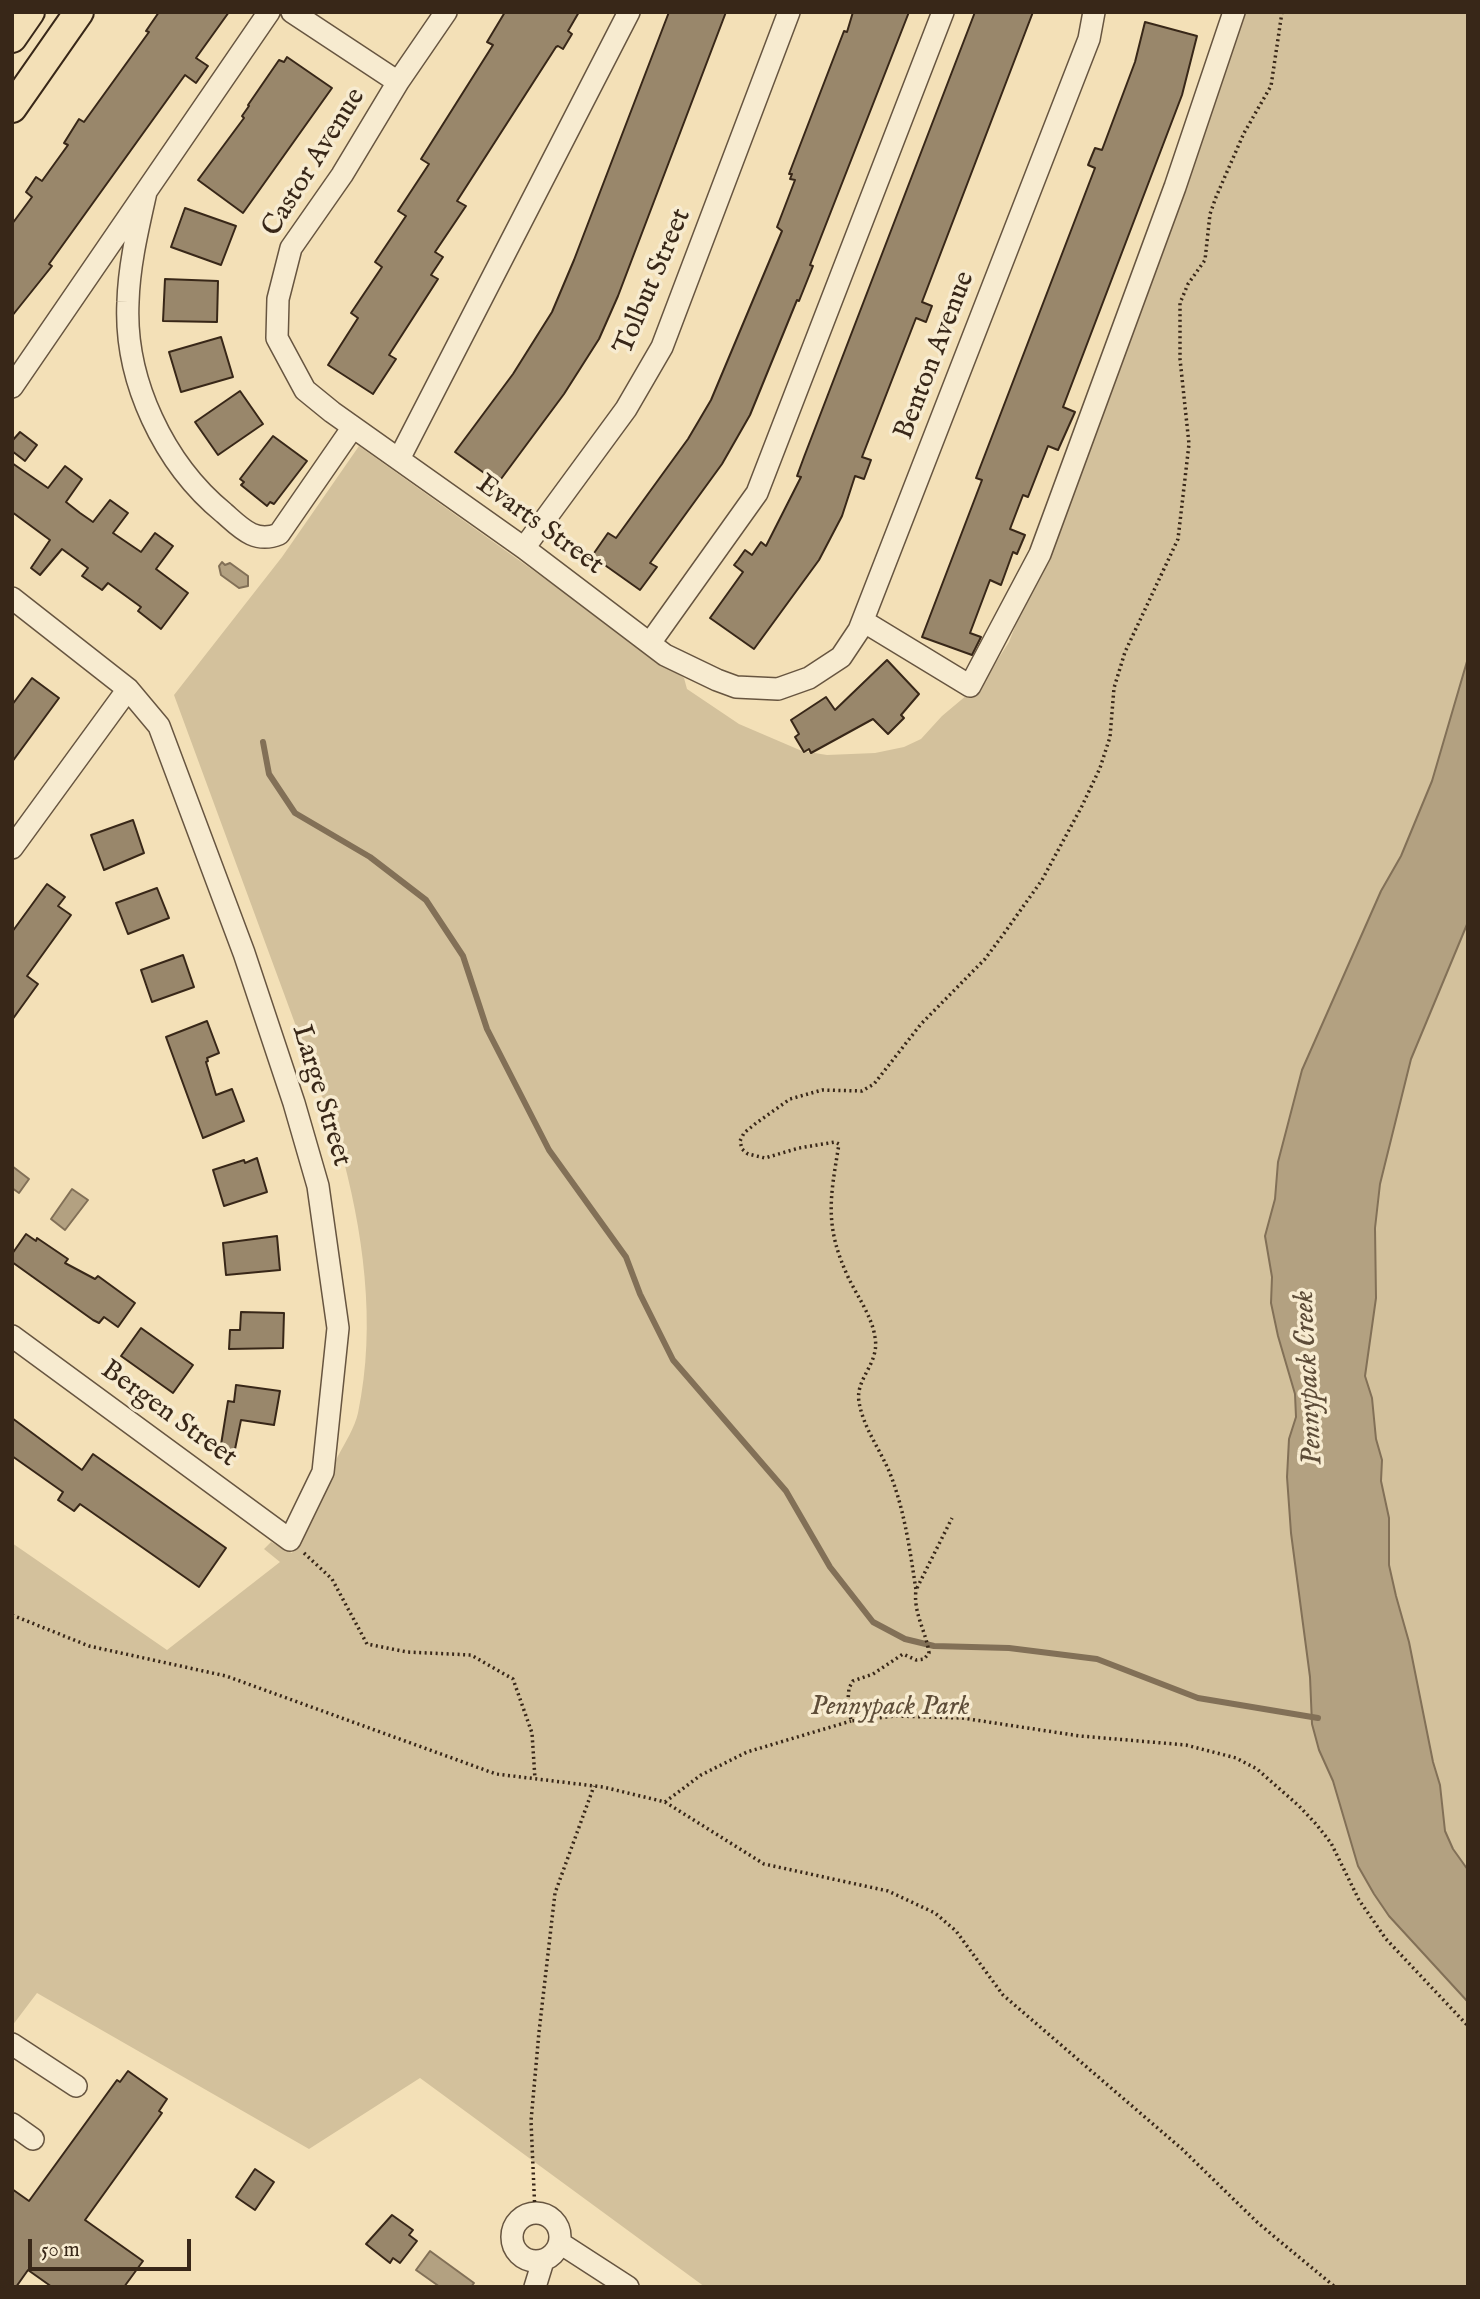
<!DOCTYPE html>
<html>
<head>
<meta charset="utf-8">
<style>
  body { margin:0 }
  #map { position:relative; width:1480px; height:2299px; overflow:hidden; background:#f3e0b7; font-family:"IM FELL English",serif }
  canvas { display:block }
  .frame { position:absolute; inset:0; border:14px solid #382718; pointer-events:none }
  .scale { position:absolute; left:28px; top:2239px; width:163px; height:32px; box-sizing:border-box; border:4px solid #382718; border-top:0; padding-left:9px; font-size:21px; line-height:24px; white-space:nowrap; color:#382718; -webkit-text-stroke:5px #f7ebd0; paint-order:stroke }
</style>
</head>
<body>
<div id="map">
<canvas width="1480" height="2299"></canvas>
<div class="frame"></div>
<div class="scale">50 m</div>
</div>
<script>
const ctx = document.querySelector('canvas').getContext('2d');
ctx.lineJoin = 'round';
function paint(path, color) { ctx.fillStyle = color; ctx.fill(path, 'evenodd'); }
function stroke(path, color, width, dash) { ctx.strokeStyle = color; ctx.lineWidth = width; ctx.lineCap = dash ? 'butt' : 'round'; ctx.setLineDash(dash || []); ctx.stroke(path); }
function label(font, color, halo, rows, align = 'center') {
  ctx.font = font + ' "IM FELL English",serif'; ctx.lineWidth = 7; ctx.setLineDash([]); ctx.textBaseline = 'middle'; ctx.strokeStyle = halo; ctx.fillStyle = color; for (const [text, x, y, turn = 0] of rows) {
    ctx.save(); ctx.translate(x, y); ctx.rotate((+turn || 0) * Math.PI / 180); ctx.textAlign = isNaN(turn) ? turn : align; if (halo) ctx.strokeText(text, 0, 0); ctx.fillText(text, 0, 0); ctx.restore();
  }
}
paint(new Path2D(`
  M1243 12H1468V2287H705L420 2078 309 2149 37 1993 12 2026V1543L167 1650 280 1562 264 1549 271 1542 292 1553C307 1521 323 1488 338 1456 345 1443 355 1427 358 1413 377 1324 363 1229 339 1143L174 695 282 557 359 446 684 678 687 689 739 724 802 751 827 755 875 753 904 747 921 739 942 716 967 695 973 698 1009 642 1172 225 1228 66Z`), '#d3c19c');
const water = new Path2D(`
  M222 562 225 565 230 563 248 576V586L239 588 221 575 219 566Z
  M1468 658V922L1411 1059 1380 1184 1375 1228 1376 1298 1365 1376 1372 1398 1376 1439 1382 1460 1381 1481 1389 1518V1565L1396 1596 1409 1642 1433 1762 1440 1785 1445 1831 1453 1849 1468 1870V2002L1389 1916 1374 1894 1358 1866 1333 1781 1319 1750 1312 1724 1310 1677 1291 1533 1287 1477 1289 1439 1296 1417 1295 1394 1278 1336 1271 1303 1272 1277 1265 1236 1275 1199 1278 1162 1302 1070 1381 891 1401 856 1432 781Z
  M12 1166 29 1179 19 1193 12 1188Z
  M72 1189 88 1200 65 1230 51 1219Z
  M430 2251 474 2283 471 2287H440L416 2270Z`);
paint(water, '#b3a181');
stroke(water, '#827057', 2);
stroke(new Path2D(`
  M263 742 269 774 295 813 370 857 426 900 463 956 487 1029 549 1150 626 1257 640 1294 673 1360 786 1491 830 1567 873 1622 905 1639 934 1646 1009 1648 1097 1659 1198 1698 1318 1718`), '#827057', 6);
const building = new Path2D(`
  M159 12H229L196 58 208 66 196 83 185 75 49 264 52 266 12 316V224L32 197 26 192 36 177 42 181 68 145 64 143 79 119 84 122 149 32 146 31Z
  M505 12H579L568 31 572 34 563 49 558 46 556 47 457 201 466 206 435 252 443 257 431 275 438 279 389 355 396 359 373 394 328 365 358 318 351 313 382 267 375 262 406 216 398 211 429 164 421 159 493 45 487 42Z
  M669 12H726L618 296 599 339 564 394 498 483 455 452 513 374 552 312 574 260Z
  M853 12H909L810 265 813 266 799 301 797 300 750 415 722 464 650 563 657 567 640 590 592 556 608 533 616 538 688 439 711 400 782 231 777 227 795 180 790 179 792 174H789L844 31 847 32Z
  M975 12H1033L922 302 932 306 926 322 916 318 862 457 871 460 864 479 855 476 842 516 819 560 754 649 710 618 743 572 734 565 738 560 745 550 752 555 761 542 766 546 801 477 797 476 804 457Z
  M1145 22 1197 36 1182 95 1063 407 1075 412 1058 450 1048 446 1028 497 1023 495 1010 529 1025 535 1017 554 1013 552 1001 585 990 580 970 633 981 637 972 655 922 637 982 480 976 478 1095 168 1088 165 1095 148 1102 150 1135 62Z
  M287 57 332 88 243 213 198 180 244 118 242 116 249 106 248 105 279 60 284 62Z
  M185 208 236 226 221 265 171 247Z
  M165 279 218 281 217 322 163 321Z
  M221 337 233 377 181 392 169 352Z
  M240 391 263 424 218 455 195 422Z
  M20 432 37 445 25 461 12 451V441Z
  M273 436 307 461 274 504 270 502 267 506 241 485 244 482 240 479Z
  M12 463 48 488 65 466 82 479 66 502 80 513 93 522 110 500 128 513 113 533 141 552 155 533 173 546 156 569 188 593 161 629 138 611 141 607 108 583 102 590 82 576 88 568 62 549 40 575 31 568 50 540 12 512Z
  M887 660 919 694 901 715 904 718 888 734 873 719 811 753 809 749 804 752 795 737 799 734 791 720 826 697 835 710Z
  M32 678 59 698 12 762V705Z
  M133 820 144 853 104 870 91 835Z
  M47 884 65 897 58 906 71 915 27 976 38 984 12 1020V932Z
  M157 888 169 918 128 934 116 903Z
  M183 955 194 987 152 1002 141 970Z
  M207 1021 219 1053 207 1058 208 1061 206 1062 216 1095 232 1089 244 1121 203 1138 166 1037Z
  M257 1158 267 1192 224 1206 213 1170 244 1160 245 1163Z
  M26 1234 36 1241 37 1238 68 1259 65 1263 95 1279 98 1276 135 1303 118 1327 104 1317 99 1323 93 1320 12 1262V1254Z
  M277 1236 280 1270 226 1275 223 1243Z
  M241 1312 284 1313 283 1348 229 1349 230 1330H240Z
  M141 1328 193 1365 173 1393 121 1356Z
  M236 1385 280 1391 274 1425 241 1420 234 1454 220 1451 228 1401 234 1402Z
  M12 1418 82 1470 93 1454 226 1548 199 1587 80 1504 74 1511 58 1500 63 1492 12 1456Z
  M128 2071 167 2099 159 2111 162 2113 85 2220 143 2261 124 2287H52L28 2270 16 2287H12V2189L29 2201 117 2080 120 2082Z
  M255 2169 274 2182 255 2210 236 2197Z
  M392 2215 413 2230 409 2235 417 2241 400 2263 393 2258 390 2263 366 2244Z`);
paint(building, '#99876b');
stroke(building, '#382718', 2);
const minor = new Path2D(`
  M292 12 398 82
  M446 12 398 82 342 175 291 248 278 299 277 338 305 390 332 412 524 548 665 655 717 680 736 687 778 689 809 678 841 657 859 630 1089 39 1094 12
  M146 192C138 228 129 265 128 302 124 380 164 464 224 513 241 528 255 544 279 534L353 427
  M12 387 269 12
  M399 459 629 12
  M524 548 626 409 662 347 789 12
  M12 598 128 689 159 726 244 953 294 1103 318 1186 338 1328 323 1472 290 1540 12 1336
  M863 621 970 686 1040 554 1175 187 1234 12
  M650 643 757 493 943 12
  M12 848 128 689
  M12 2044 76 2086
  M12 2124 33 2139
  M512 2237a24 24 0 1 1 48 0a24 24 0 1 1-48 0Z
  M560 2243 628 2287
  M535 2287 543 2261`);
const major = new Path2D(`
  M12 38 30 12
  M12 108 79 12`);
stroke(minor, '#675540', 24);
stroke(major, '#382718', 32);
stroke(new Path2D(`
  M1282 12 1271 86 1244 133 1216 197 1210 214 1205 260 1188 284 1180 303V359L1189 444 1178 539 1125 652 1114 688 1110 737 1100 768 1082 806 1042 880 1005 932 985 959 921 1024 874 1084 862 1091 822 1090 790 1099 755 1124 744 1133 740 1141 742 1149 748 1154 765 1158 799 1148 835 1142 839 1144C830 1199 824 1226 849 1279 858 1297 872 1317 875 1337 880 1364 855 1378 859 1402 864 1430 881 1450 891 1476 905 1513 910 1551 916 1590 913 1613 926 1631 929 1653L924 1659 916 1660 903 1654 873 1674 853 1681 849 1688 848 1700 851 1721 895 1716 962 1718 1080 1736 1186 1745 1236 1758 1257 1769 1299 1806 1316 1824 1331 1843 1359 1900 1386 1939 1468 2026
  M304 1553 332 1579 367 1644 407 1652 471 1655 513 1679 532 1733 535 1779
  M917 1588 952 1518
  M12 1615 89 1646 226 1676 496 1774 603 1787 665 1802 764 1864 888 1891 935 1913 956 1931 1003 1995 1182 2149 1258 2223 1335 2287
  M665 1802 701 1775 747 1752 851 1721
  M535 2213 531 2121 539 2032 555 1893 594 1786`), '#382718', 3.5, [2, 3.5]);
stroke(minor, '#f7ebd0', 21);
stroke(major, '#f3e0b7', 28);
label('28px', '#382718', '#f7ebd0', [
  ["Castor Avenue",315,163,-58],
  ["Tolbut Street",654,282,-67],
  ["Benton Avenue",936,356,-69],
  ["Evarts Street",539,526,36],
  ["Large Street",320,1096,73],
  ["Bergen Street",168,1415,36]
]);
label('italic 28px', '#5f4e39', '#f7ebd0', [
  ["Pennypack Park",890,1708]
]);
label('italic 30px', '#5d4c38', '#f7ebd0', [
  ["Pennypack Creek",1310,1378,-93]
]);
</script>
</body>
</html>
